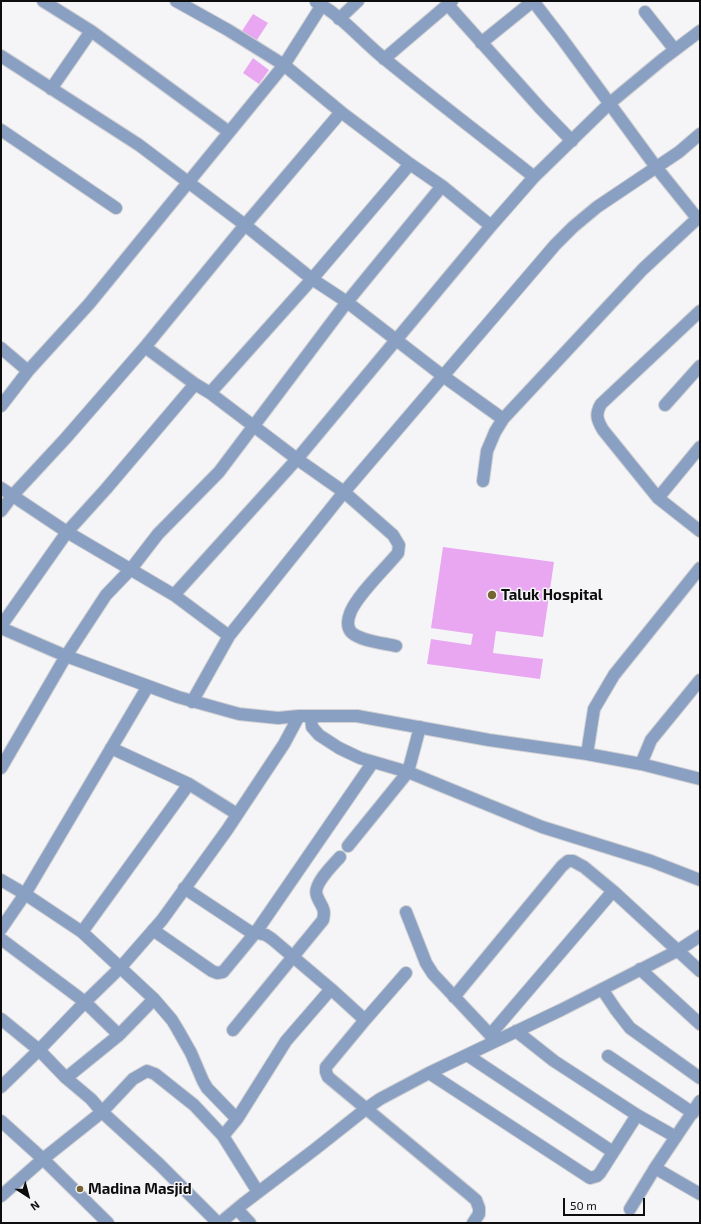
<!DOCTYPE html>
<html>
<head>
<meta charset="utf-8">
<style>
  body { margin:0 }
  #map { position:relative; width:701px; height:1224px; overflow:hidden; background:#f5f5f8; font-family:"Exo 2",sans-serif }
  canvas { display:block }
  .frame { position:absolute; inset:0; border:2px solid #0d0d0e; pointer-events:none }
  .north { position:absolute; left:8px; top:1176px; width:40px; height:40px; -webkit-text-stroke:3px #f5f5f8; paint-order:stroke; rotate:144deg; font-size:11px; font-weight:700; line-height:16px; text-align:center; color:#0d0d0e }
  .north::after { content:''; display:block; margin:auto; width:14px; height:18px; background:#0d0d0e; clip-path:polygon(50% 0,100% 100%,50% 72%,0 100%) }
  .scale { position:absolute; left:563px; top:1198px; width:82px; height:18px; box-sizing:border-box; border:2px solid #0d0d0e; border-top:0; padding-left:5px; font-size:12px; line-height:14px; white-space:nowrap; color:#0d0d0e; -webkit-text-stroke:3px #f5f5f8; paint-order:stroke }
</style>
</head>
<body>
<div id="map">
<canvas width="701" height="1224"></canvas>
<div class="frame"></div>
<div class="north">N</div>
<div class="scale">50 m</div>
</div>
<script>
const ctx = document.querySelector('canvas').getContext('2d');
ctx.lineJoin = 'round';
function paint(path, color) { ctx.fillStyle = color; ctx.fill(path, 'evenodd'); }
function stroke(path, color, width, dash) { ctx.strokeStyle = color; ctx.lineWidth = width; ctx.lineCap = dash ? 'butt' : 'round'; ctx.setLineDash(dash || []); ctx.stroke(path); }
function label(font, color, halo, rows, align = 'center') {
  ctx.font = font + ' "Exo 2",sans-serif'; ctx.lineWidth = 3; ctx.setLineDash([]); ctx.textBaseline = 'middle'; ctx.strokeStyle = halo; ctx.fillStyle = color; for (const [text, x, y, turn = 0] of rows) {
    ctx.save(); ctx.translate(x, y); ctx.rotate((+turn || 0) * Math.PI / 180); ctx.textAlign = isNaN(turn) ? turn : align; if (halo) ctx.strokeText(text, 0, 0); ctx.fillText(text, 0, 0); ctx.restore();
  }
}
paint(new Path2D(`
  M253 14 268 23 255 43 240 34Z
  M253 58 269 70 259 84 243 73Z
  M443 547 554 562 543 637 496 631 493 653 543 659 540 679 427 664 431 639 471 645 473 634 431 628Z`), '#e9a7f1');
const minor = new Path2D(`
  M43 1 91 31 229 132
  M176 1 228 30 284 65 341 112 410 164 442 186 491 226
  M533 1 560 36 656 167 697 218
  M316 2C341 15 363 42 386 60 435 100 485 138 534 177
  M448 5 541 109 572 141
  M645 12 675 50
  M339 19 358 1
  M481 43 533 1
  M1 56 139 145 245 225 312 279 347 302 443 376 503 419
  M384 59 452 1
  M51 89 91 31
  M1 130 116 208
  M700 311 601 404C595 414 597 420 603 430L658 498 700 531
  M145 347 195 384 210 393 297 459 344 492 393 535 399 545 398 553C385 569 359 593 351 611 348 618 346 626 351 632 360 641 383 643 396 646
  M1 348 28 371
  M210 393 312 279 410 164
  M665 405 700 366
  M1 406 28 371 89 304 284 65 322 5
  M483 481 487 451 495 432 503 419 643 269 700 216
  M1 488 67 532 174 595
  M658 498 700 447
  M1 511 13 495 65 439 145 347 245 225 341 112
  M1 626 67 532 106 489 195 384
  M1 628 66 656 178 697 239 714 278 718 299 716H357L489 740 587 754 641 764 700 779
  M229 636 174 595 297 459 491 226 534 177 610 103 663 59 700 31
  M192 702 229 636 344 492 555 245 573 227 597 207 679 152 700 134
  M311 716 312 727 319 735 339 748 360 758 408 772 542 827 651 861 700 880
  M111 748 189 784 237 814
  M587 754 594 709 614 675 700 568
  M641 764 651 740 700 680
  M1 768 66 656 106 595 131 569 158 534 219 472 347 302 442 186
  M348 846 408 772 420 727
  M1 880 25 894 82 932 154 999 172 1020 178 1030 191 1053 203 1081 207 1088 237 1119
  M184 888 249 931 266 935 272 939 331 989 365 1020
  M406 912 426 963 433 974 495 1040
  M1 929 25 894 148 686
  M153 930 212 971 217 973 223 972 256 932 373 762
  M82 932 189 784
  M1 939 85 1002 119 1035
  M640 969 700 1024
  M406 973 365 1020 326 1067V1072L328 1077 469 1194 476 1200 479 1208V1214L473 1223
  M602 989 616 1010 630 1028 700 1078
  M454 997 562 866 568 861H573L584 867 613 891 700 971
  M1 1019 39 1050 66 1078 91 1099 102 1112 159 1164 218 1223
  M233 1030 323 920C326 907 321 907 317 896 312 885 333 865 340 857
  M516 1031 554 1061 637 1115 676 1137
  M490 1035 613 891
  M467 1055 613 1152
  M608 1056 693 1113
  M429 1073 590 1178 597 1176 600 1173 637 1115
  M66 1078 119 1035 154 999
  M1 1087 39 1050 85 1002 120 968 162 920 227 830 284 744 299 716
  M1 1121 43 1159 108 1223
  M223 1136 237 1119 286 1041 331 989
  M655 1168 700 1194
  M1 1196 43 1159 102 1112 133 1079 147 1071 155 1074 194 1105 223 1136 258 1192
  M237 1209 250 1223
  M630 1209 655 1168 700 1101
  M220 1223 244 1203 314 1150 367 1108 380 1099 429 1073 561 1010 677 951 700 936`);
stroke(minor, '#d0d0d3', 14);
stroke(minor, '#8aa0c2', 12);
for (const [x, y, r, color] of [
  [492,595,5,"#766533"],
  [80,1189,4,"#766533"]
]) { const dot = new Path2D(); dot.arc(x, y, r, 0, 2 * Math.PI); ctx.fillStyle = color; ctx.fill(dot); stroke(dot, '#f5f5f8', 1.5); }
label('bold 15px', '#0d0d0e', '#f5f5f8', [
  ["Taluk Hospital",501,595],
  ["Madina Masjid",88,1189]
], 'left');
</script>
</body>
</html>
